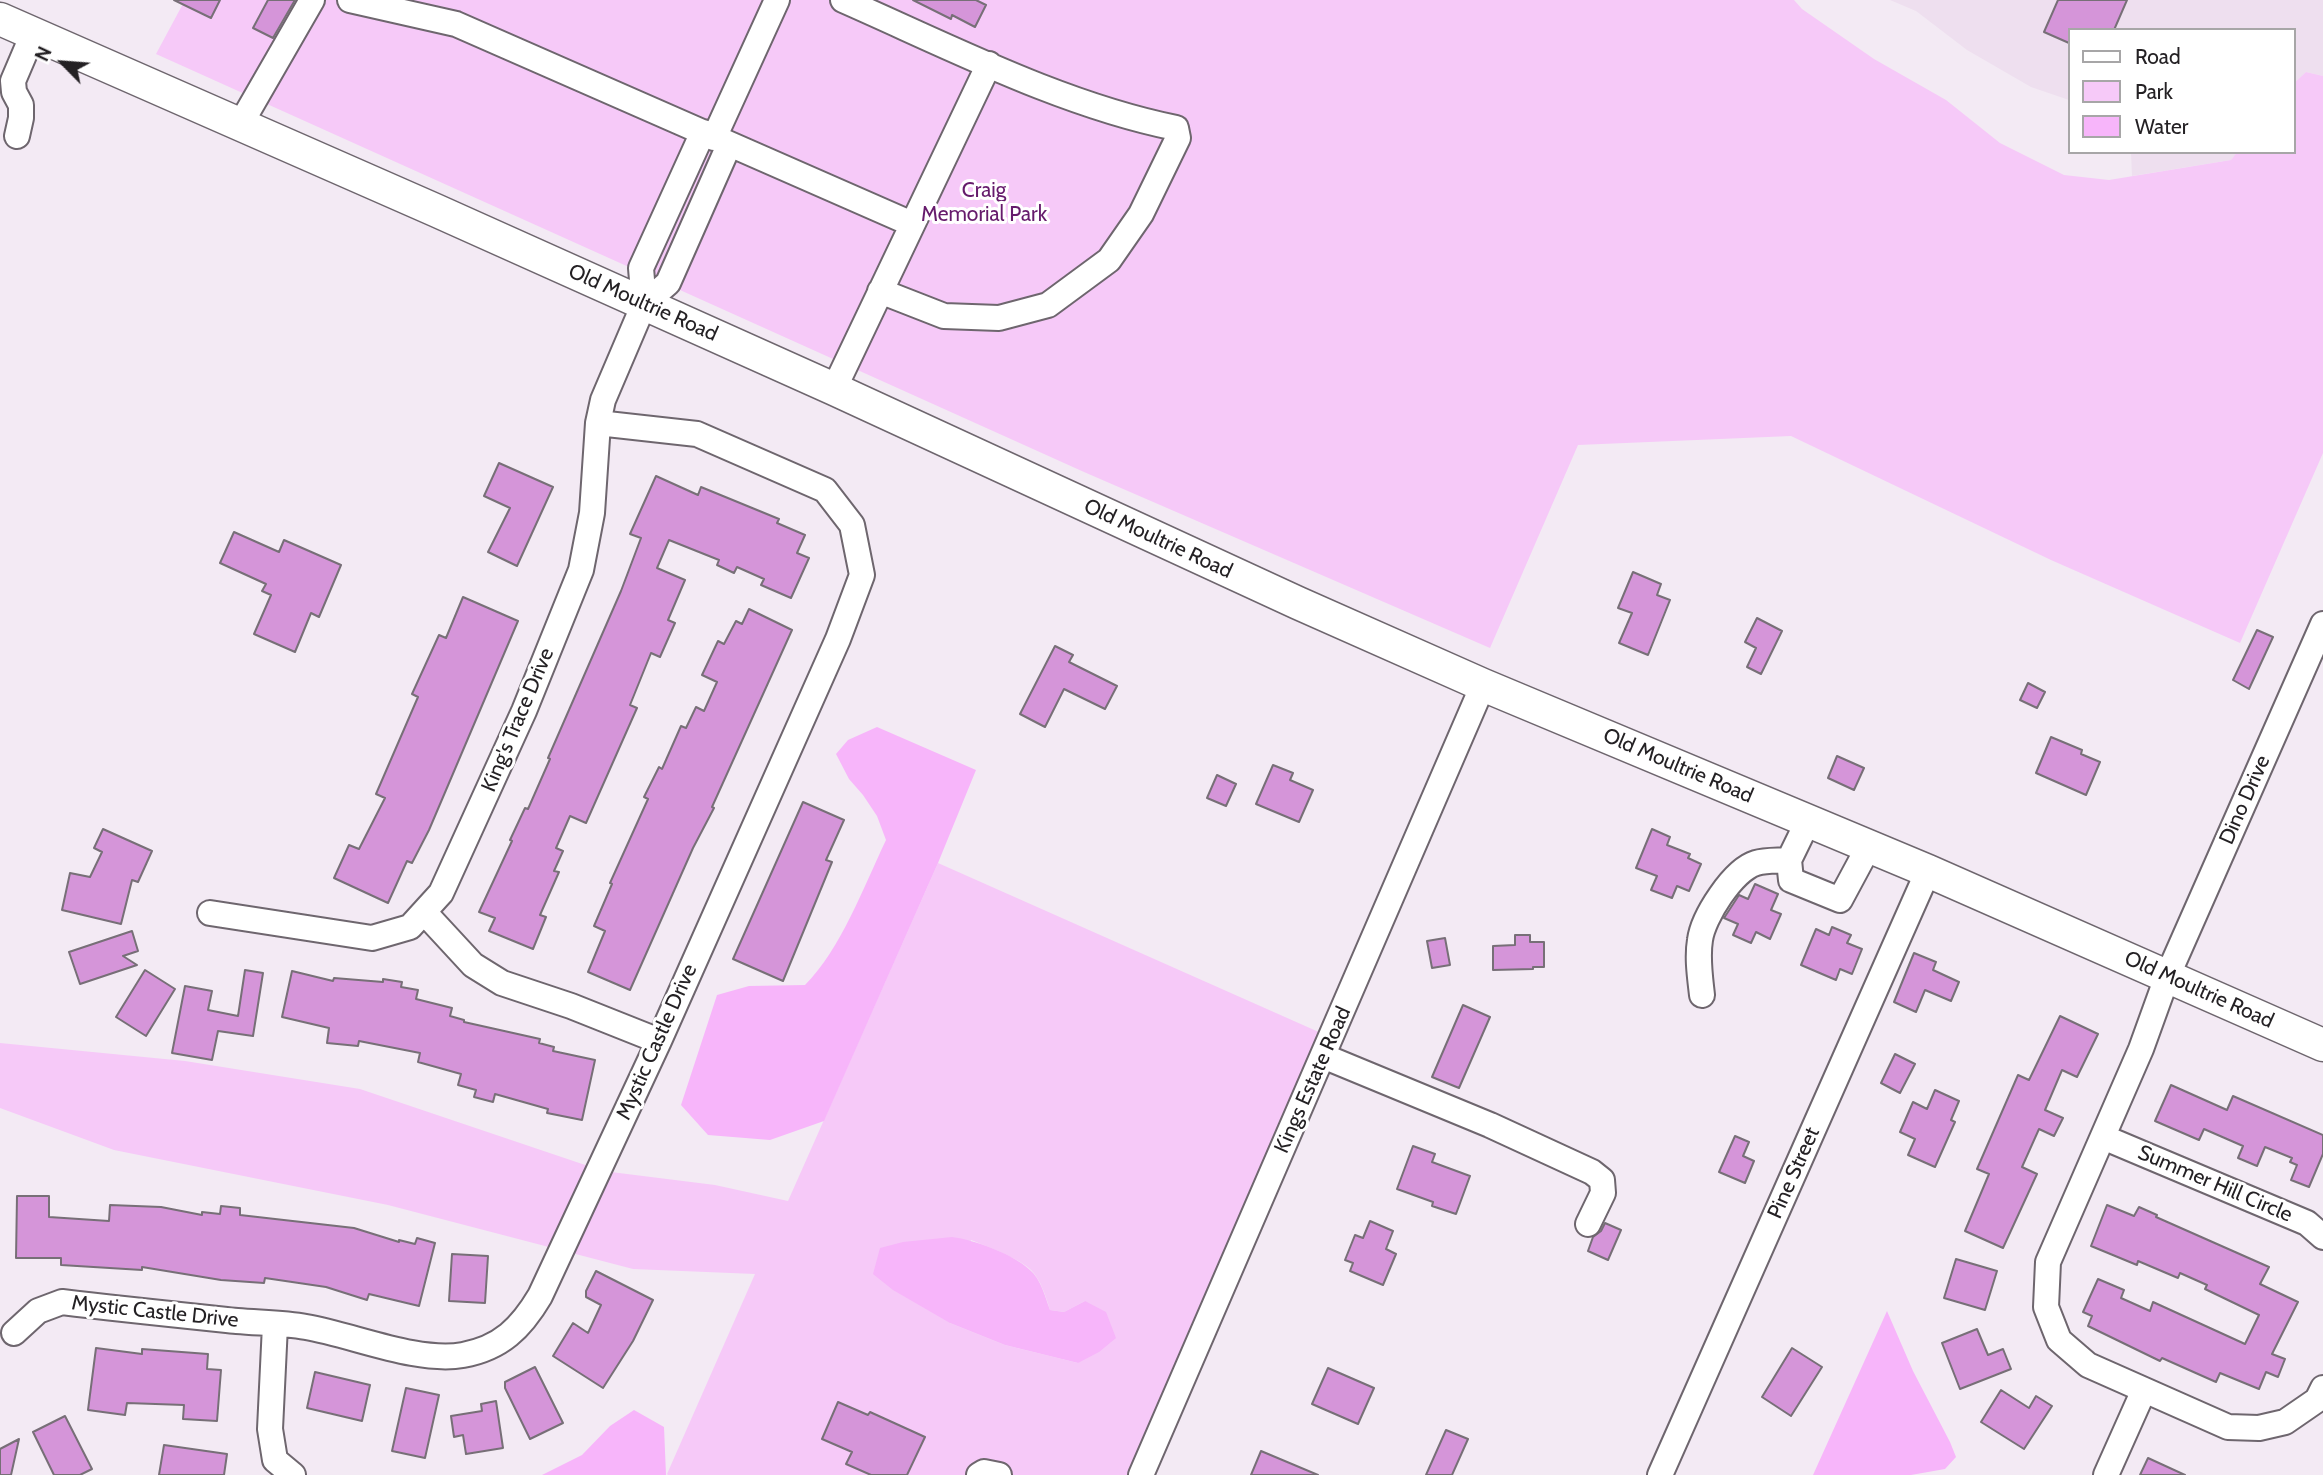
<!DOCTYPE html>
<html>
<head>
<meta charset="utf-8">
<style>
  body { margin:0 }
  #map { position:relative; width:2323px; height:1475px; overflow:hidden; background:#f3eaf4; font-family:Cabin,sans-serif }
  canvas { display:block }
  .legend { position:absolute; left:2068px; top:28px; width:228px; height:126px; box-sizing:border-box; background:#fff; border:2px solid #a7a6a7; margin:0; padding:9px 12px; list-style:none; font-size:21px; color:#242124 }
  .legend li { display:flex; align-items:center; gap:14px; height:35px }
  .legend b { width:35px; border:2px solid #a7a6a7 }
  .north { position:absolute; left:28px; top:28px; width:70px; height:70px; -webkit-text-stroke:5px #fff; paint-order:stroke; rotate:295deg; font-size:19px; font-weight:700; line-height:28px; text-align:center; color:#242124 }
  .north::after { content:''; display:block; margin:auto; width:24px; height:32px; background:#242124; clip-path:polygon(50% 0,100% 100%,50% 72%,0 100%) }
</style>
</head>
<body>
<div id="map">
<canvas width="2323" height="1475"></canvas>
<ul class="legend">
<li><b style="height:9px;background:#fff"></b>Road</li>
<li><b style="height:19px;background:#f6c9f8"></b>Park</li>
<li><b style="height:19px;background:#f7b5fa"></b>Water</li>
</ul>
<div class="north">N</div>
</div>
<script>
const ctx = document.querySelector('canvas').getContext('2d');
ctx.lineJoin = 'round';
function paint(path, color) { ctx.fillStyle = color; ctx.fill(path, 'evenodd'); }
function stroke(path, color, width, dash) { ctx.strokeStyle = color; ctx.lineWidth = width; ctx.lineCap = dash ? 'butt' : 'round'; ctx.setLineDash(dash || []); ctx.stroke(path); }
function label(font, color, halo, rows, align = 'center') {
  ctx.font = font + ' Cabin,sans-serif'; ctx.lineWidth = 6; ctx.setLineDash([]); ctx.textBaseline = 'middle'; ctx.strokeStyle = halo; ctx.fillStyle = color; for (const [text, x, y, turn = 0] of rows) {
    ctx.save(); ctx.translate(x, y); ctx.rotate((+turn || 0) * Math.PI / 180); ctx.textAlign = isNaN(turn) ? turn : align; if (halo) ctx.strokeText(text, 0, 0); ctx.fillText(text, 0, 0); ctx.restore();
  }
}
paint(new Path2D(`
  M1890 0H2323V76L2306 72 2293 84V30H2069V100L2031 87 1967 50 1916 11Z
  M2131 152H2237L2231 160 2132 176Z`), '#eedfef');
paint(new Path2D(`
  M185 0H1794L1802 9 1874 59 1946 100 2000 143 2064 175 2109 180 2231 160 2237 152H2293V84L2306 72 2323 76V453L2240 643 2051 560 1791 436 1578 445 1490 648 1084 472 156 54Z
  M938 863 1321 1033 1128 1475H668L667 1474 755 1274 633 1269 388 1205 114 1150 0 1108V1043L185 1061 360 1089 603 1171 715 1185 788 1201ZM971 1240C988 1247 1017 1257 1031 1270 1041 1280 1046 1297 1050 1310L1064 1312 1085 1301 1078 1363 1005 1345 950 1323Z`), '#f6c9f8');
paint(new Path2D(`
  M877 727 976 770 938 863 824 1121 770 1140 708 1135 681 1105 717 995 749 986 805 985C841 949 864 886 886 840L877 816 863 795 849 779 836 754 848 740Z
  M952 1237C975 1240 1013 1254 1030 1270 1041 1279 1045 1297 1050 1310L1064 1312 1085 1301 1106 1312 1116 1338 1099 1352 1078 1363 1005 1345 950 1323 893 1290 873 1274 880 1248 903 1242Z
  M1887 1311 1913 1371 1950 1442 1956 1457 1945 1469 1911 1475H1813Z
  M634 1410 664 1427 666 1475H542L582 1455 610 1426Z`), '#f7b5fa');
const building = new Path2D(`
  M174 0H220L211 18Z
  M268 0H295L273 38 253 28Z
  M913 0H976L986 5 975 27 952 15 951 19Z
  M2058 0H2127L2114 30H2069V43L2044 32Z
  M499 463 553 487 517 566 488 552 510 508 484 496Z
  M656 476 698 495 701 487 779 519 777 523 805 535 797 553 809 558 791 598 761 585 764 579 737 567 734 573 717 565 719 560 669 540 657 568 685 580 668 620 675 623 660 657 651 653 630 705 637 708 586 823 570 816 556 848 563 851 554 871 559 872 540 915 546 917 533 949 489 931 495 918 479 912 512 841 510 840 525 808 528 809 550 759 548 758 621 591 641 538 630 534Z
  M234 532 279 552 284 540 341 565 319 617 311 613 295 652 254 634 271 595 262 591 266 584 220 563Z
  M1633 572 1661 584 1657 595 1670 600 1648 655 1619 643 1632 613 1618 608Z
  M463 597 518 621 429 830 412 863 407 861 388 903 334 878 349 845 359 849 385 798 376 794 418 697 412 694 439 635 446 638Z
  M749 609 792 630 712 807 714 808 693 848 630 990 588 972 605 931 594 926 612 884 610 883 648 799 644 797 659 767 662 769 681 726 686 728 696 707 704 711 717 682 702 675 718 641 724 644 736 621 742 624Z
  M1757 618 1782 631 1761 674 1747 667 1756 648 1745 642Z
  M2257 630 2273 637 2249 689 2233 680Z
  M1055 646 1073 655 1069 662 1117 686 1105 709 1064 689 1045 727 1020 714Z
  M2028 683 2045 692 2037 708 2020 700Z
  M2051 737 2082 750 2081 754 2100 762 2086 795 2036 773Z
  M1837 756 1864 768 1854 790 1828 778Z
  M1273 765 1293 773 1290 780 1313 790 1299 822 1256 804Z
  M1217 775 1236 784 1226 806 1207 798Z
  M803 802 844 820 826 860 832 862 783 981 733 959Z
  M103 829 152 851 138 882 132 880 121 924 62 910 70 873 90 877 102 852 94 848Z
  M1652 829 1670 837 1667 845 1690 854 1688 858 1701 864 1689 891 1677 886 1672 898 1651 890 1657 876 1636 868Z
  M1755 884 1778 894 1771 910 1781 914 1770 939 1756 932 1751 943 1733 935 1738 924 1724 918 1739 895 1748 899Z
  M1832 927 1851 935 1847 943 1862 949 1852 974 1840 969 1836 980 1801 965 1816 929 1829 935Z
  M132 931 138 951 123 956 137 965 80 984 69 952Z
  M1515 935H1530V942H1544V967H1533V969L1493 970V946L1515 945Z
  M1445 938 1450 965 1432 968 1427 941Z
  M1914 953 1936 962 1933 970 1959 982 1951 1001 1925 990 1916 1012 1894 1002Z
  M145 970 175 989 146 1036 116 1017Z
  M245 970 263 973 253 1036 218 1031 212 1060 172 1053 185 986 212 991 208 1010 238 1016Z
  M292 971 333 981 334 978 383 982V979L402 982 401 987 418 990 416 999 452 1008 450 1016 464 1020V1022L540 1039 539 1043 554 1047 553 1051 595 1060 582 1120 547 1113 548 1109 495 1094 493 1102 474 1097 476 1090 458 1085 461 1074 418 1062 420 1053 359 1041 358 1046 327 1043 329 1028 282 1017Z
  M1463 1005 1490 1017 1459 1088 1432 1077Z
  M2060 1016 2098 1034 2077 1077 2062 1070 2045 1110 2063 1118 2054 1136 2039 1129 2022 1167 2037 1174 2003 1248 1965 1231 1989 1174 1977 1169 2018 1075 2029 1080Z
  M1895 1054 1915 1064 1900 1093 1881 1083Z
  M2171 1085 2227 1110 2233 1096 2323 1135V1154L2309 1187 2291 1180 2297 1165 2290 1162 2292 1158 2265 1147 2257 1166 2238 1158 2243 1146 2204 1129 2199 1140 2155 1121Z
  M1935 1090 1959 1101 1951 1120 1955 1122 1935 1167 1908 1155 1915 1139 1900 1132 1913 1102 1927 1109Z
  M1735 1136 1749 1142 1743 1156 1754 1161 1745 1183 1719 1172Z
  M1413 1146 1435 1154 1432 1162 1470 1176 1456 1214 1432 1206 1433 1202 1397 1189Z
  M17 1196H49V1217L109 1221 110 1205 161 1207 202 1215V1212L220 1214 221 1206 240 1208V1215L354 1228 399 1242V1240L415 1244 417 1238 435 1243 419 1306 369 1294 367 1300 326 1287 265 1278 264 1283 221 1280 142 1267V1270L61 1265V1258H16Z
  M2107 1205 2134 1216 2139 1207 2157 1215 2156 1217 2269 1267 2260 1284 2298 1302 2272 1354 2285 1359 2278 1377 2266 1372 2259 1389 2220 1373 2216 1382 2162 1358 2160 1361 2088 1326 2092 1316 2083 1312 2098 1279 2124 1290 2121 1298 2150 1311 2153 1302 2245 1344 2259 1315 2205 1289 2207 1285 2180 1273 2178 1278 2138 1261 2137 1265 2091 1246Z
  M1370 1221 1393 1231 1386 1249 1396 1254 1383 1285 1350 1271 1353 1263 1345 1260 1355 1235 1363 1238Z
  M1605 1223 1621 1230 1608 1260 1588 1251 1593 1237 1601 1231Z
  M452 1254 488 1256 485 1303 449 1301Z
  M1956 1259 1997 1271 1985 1310 1944 1298Z
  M596 1271 653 1300 633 1341 603 1388 553 1356 573 1323 588 1333 601 1305 586 1297V1291Z
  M1977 1329 1988 1355 2003 1349 2011 1369 1960 1389 1942 1343Z
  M96 1348 142 1354V1349L208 1354 207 1369 221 1370 217 1421 183 1419 184 1405 127 1403 125 1415 88 1410Z
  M1792 1348 1822 1367 1791 1416 1762 1397Z
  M535 1367 563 1423 530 1439 505 1388V1382Z
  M1328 1368 1374 1388 1358 1424 1312 1404Z
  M315 1372 370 1385 362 1421 307 1408Z
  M406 1388 439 1395 425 1458 392 1451Z
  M2001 1390 2029 1408 2036 1396 2052 1406 2024 1449 1981 1422Z
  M496 1401 503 1448 466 1454 463 1435 454 1437 451 1416 482 1411 481 1404Z
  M838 1402 868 1415 870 1412 925 1437 907 1475H871L846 1464 852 1452 822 1439Z
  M65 1416 92 1469 80 1475H54L33 1432Z
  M1446 1430 1468 1439 1452 1475H1426Z
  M19 1439 11 1475H0V1449Z
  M164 1445 227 1454 224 1475H159Z
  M1261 1451 1318 1475H1251Z
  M2148 1458 2185 1475H2140Z`);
paint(building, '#d595d9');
stroke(building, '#776f77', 2);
const minor = new Path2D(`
  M350 0 456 24 912 224
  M843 0C950 47 1062 105 1176 128L1178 138 1141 214 1109 260 1048 305 999 318 944 316 880 291
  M240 125 312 0
  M17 136 21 118V105L14 92 13 81 33 34
  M714 138 777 0
  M644 304 641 268 703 132
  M834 389 989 64
  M2323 624 2167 977 2141 1049 2048 1262 2046 1307 2059 1340 2088 1365 2228 1427 2259 1428 2285 1422 2317 1400 2323 1388
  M1808 821 1789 860 1791 880 1840 900 1869 846
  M424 912 473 965 502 983 571 1006 659 1041
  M210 913 372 938 410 927 441 893 524 711 581 570 592 513 598 423 603 400 644 304 668 283 729 145
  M1702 995C1700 977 1697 958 1700 940 1703 917 1733 870 1756 863 1766 860 1779 861 1789 860
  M1323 1056 1490 1125 1592 1172 1602 1180 1603 1193 1588 1224
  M2103 1137 2307 1223 2323 1237
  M275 1325 270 1429 275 1460 293 1475
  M14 1333 38 1311 62 1302C120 1309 179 1315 237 1321 260 1323 284 1323 306 1327 353 1335 417 1363 463 1355 501 1348 521 1328 540 1296L659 1041 838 639 862 575 852 525 825 490 697 434 598 423
  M979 1475 984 1472 999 1475
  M1141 1475 1483 685
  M1660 1475 1928 871
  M2106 1475 2144 1390`);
const major = new Path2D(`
  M0 19 435 210 834 389 1298 603 1483 685 1928 871 2323 1045`);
stroke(minor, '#6e666e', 28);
stroke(major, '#6e666e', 35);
stroke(minor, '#fff', 24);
stroke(major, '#fff', 32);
label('21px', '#661b6c', '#fff', [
  ["Craig",984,191],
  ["Memorial Park",984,215]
]);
label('21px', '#242124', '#fff', [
  ["Old Moultrie Road",643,303,24],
  ["Old Moultrie Road",1158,539,25],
  ["King's Trace Drive",518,720,-67],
  ["Old Moultrie Road",1678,766,23],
  ["Dino Drive",2245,800,-66],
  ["Old Moultrie Road",2199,990,24],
  ["Mystic Castle Drive",657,1042,-66],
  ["Kings Estate Road",1313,1080,-66],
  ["Pine Street",1794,1173,-66],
  ["Summer Hill Circle",2215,1184,23],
  ["Mystic Castle Drive",155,1312,6]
]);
</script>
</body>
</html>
